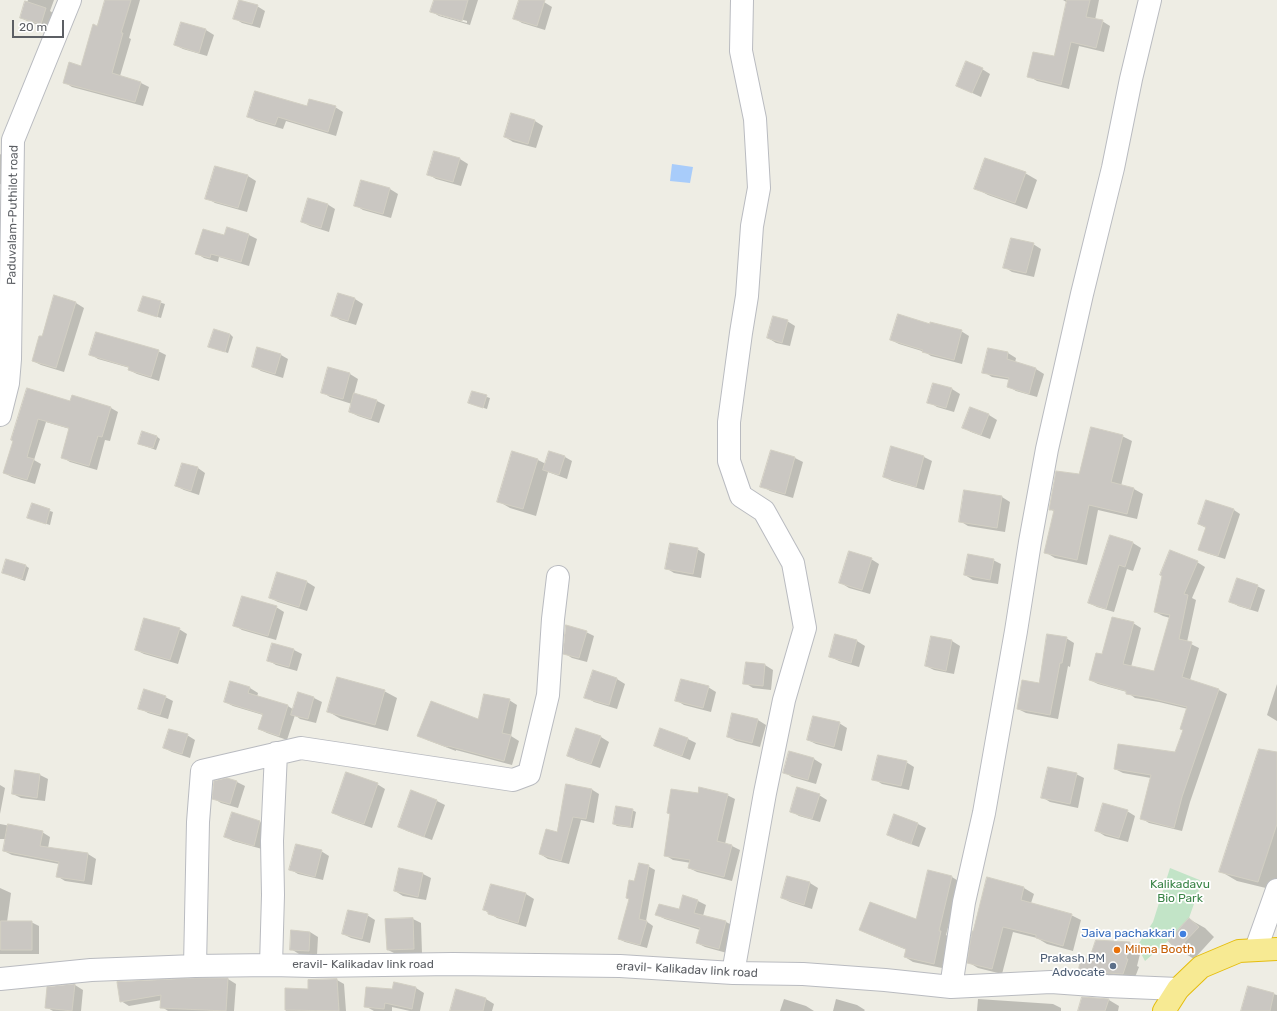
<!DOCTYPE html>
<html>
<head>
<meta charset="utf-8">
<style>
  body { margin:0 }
  #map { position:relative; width:1277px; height:1011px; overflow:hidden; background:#eeede4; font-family:Rubik,sans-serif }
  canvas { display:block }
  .scale { position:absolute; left:12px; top:20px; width:52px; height:18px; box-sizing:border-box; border:2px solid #5c5f64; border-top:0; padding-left:5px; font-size:12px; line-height:14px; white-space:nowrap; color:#5c5f64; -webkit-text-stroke:3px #fff; paint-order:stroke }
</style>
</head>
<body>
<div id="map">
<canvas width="1277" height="1011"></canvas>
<div class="scale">20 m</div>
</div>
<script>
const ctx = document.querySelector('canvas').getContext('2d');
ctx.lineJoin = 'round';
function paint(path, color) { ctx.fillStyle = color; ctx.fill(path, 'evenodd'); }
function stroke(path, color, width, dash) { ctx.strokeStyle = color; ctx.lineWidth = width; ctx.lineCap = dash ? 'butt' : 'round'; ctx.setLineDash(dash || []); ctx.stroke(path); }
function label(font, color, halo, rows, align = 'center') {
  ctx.font = font + ' Rubik,sans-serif'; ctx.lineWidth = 3.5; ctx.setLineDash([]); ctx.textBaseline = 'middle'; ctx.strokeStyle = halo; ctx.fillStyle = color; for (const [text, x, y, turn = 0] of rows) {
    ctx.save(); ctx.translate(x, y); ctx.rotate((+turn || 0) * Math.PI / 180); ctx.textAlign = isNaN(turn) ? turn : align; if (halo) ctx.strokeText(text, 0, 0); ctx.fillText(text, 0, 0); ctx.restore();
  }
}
paint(new Path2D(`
  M1170 868 1202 881 1189 918 1168 941 1145 961 1137 946 1153 922Z`), '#c2e4c7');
paint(new Path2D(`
  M672 164 693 167 690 183 670 181Z`), '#a8ccfa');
paint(new Path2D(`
  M28 0H54L50 11 53 13 49 28 29 22 21 18Z
  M106 0H140L129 38 131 39 120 76 141 83 149 87 143 106 72 87 64 82 82 67 98 27Z
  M435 0H478L470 25 439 16 431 11ZM439 13 467 21V23L439 15Z
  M520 0H537L544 2 552 7 545 30 522 23 514 18Z
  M1063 0H1099L1095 20 1102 21 1110 26 1104 52 1079 46 1069 89 1037 81 1029 76 1055 58 1068 3Z
  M257 6 265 11 260 28 242 23 234 18Z
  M206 30 214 35 207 56 183 49 175 45Z
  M982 69 990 74 981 97 957 86Z
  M308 107H335L343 112 336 136 286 121 283 129 256 121 248 116Z
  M535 121 543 126 536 148 513 142 505 137Z
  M435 152 460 159 468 164 461 186 436 179 428 174Z
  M0 154 8 159 4 185 0 184Z
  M1025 173 1037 180 1027 209 988 195 975 188Z
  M248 176 256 181 247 212 215 203 207 198Z
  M362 181 390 189 398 194 391 218 363 210 355 205Z
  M327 204 335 209 329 232 310 226 302 222Z
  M0 212 7 217 6 244 0 242Z
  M228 228 249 235 257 239 249 266 219 257 218 262 204 258 196 253 225 237Z
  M1033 244 1041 249 1034 277 1012 272 1004 267Z
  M339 294 355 299 363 304 356 325 340 320 332 315Z
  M55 297 76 303 84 308 64 372 41 365 33 361 43 338Z
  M143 297 165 304 161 318 139 311Z
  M787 321 795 326 790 346 776 343 768 338Z
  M961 331 969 336 962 364 931 356 925 352 899 344 891 340Z
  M230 334 233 337 228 353 209 347Z
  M158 351 166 355 159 381 137 374 129 370 130 368 98 359 90 354Z
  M1008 353 1016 358 1015 363 1036 369 1044 374 1037 397 1016 391 1008 386 1010 380 992 377 984 372Z
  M281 355 288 359 283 378 261 371 253 366Z
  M329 368 350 374 358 379 354 394 377 401 385 405 379 423 358 416 350 412 352 404 330 397 322 392Z
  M952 389 960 394 954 412 937 407 929 402Z
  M28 390 71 402 111 408 118 412 110 441 105 440 97 470 70 462 62 457 70 429 46 422 34 460 41 464 35 484 12 477 4 473Z
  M472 392 490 398 487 409 469 403Z
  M971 408 989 415 997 420 990 439 971 432 963 427Z
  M156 436 160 439 156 450 139 444Z
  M1122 436 1132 441 1121 486 1134 489 1143 494 1137 519 1098 510 1087 565 1055 558 1045 552 1055 512 1050 509 1080 476Z
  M892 448 924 457 932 461 924 490 892 481 884 477Z
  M772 451 795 458 803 462 793 498 770 491 762 486Z
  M565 457 572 461 567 479 548 472 536 516 510 508 498 501 538 460 546 464Z
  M198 468 205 473 199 495 184 490 176 486Z
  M965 491 1002 497 1010 502 1005 532 968 526 960 521Z
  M32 505 53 512 50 525 28 518Z
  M1234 510 1240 514 1225 559 1206 553 1199 549 1206 528 1199 524Z
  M1110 536 1133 543 1141 548 1133 571 1127 569 1114 612 1097 607 1089 603Z
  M697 549 705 554 701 578 674 573 666 568Z
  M871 559 879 564 870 594 849 588 841 583Z
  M993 560 1001 564 998 584 973 580 965 575Z
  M1197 562 1205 567 1192 598 1196 600 1187 642 1199 648 1190 680 1219 690 1227 694 1190 802 1182 831 1149 823 1141 818 1151 778 1123 773 1115 769 1176 754 1184 730 1188 709 1159 702 1135 698 1127 692 1098 684 1090 680 1103 655 1133 623 1141 628 1131 667 1155 672 1170 618 1163 616 1155 612Z
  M26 566 29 568 25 581 3 573Z
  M307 582 315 587 307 611 278 602 270 598Z
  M1257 586 1265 590 1258 612 1238 606 1230 601Z
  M276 607 284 612 276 640 242 630 234 625Z
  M179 629 187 634 178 664 144 654 136 650Z
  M586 632 594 636 587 662 572 658 564 653Z
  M932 637 952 641 960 646 954 674 934 670 926 666Z
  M1066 638 1074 643 1070 667 1068 666 1058 719 1026 713 1018 709 1040 684Z
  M857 641 865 646 859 667 839 661 831 657Z
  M273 644 294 650 302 654 297 671 276 665 268 660Z
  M747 663 765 665 773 670 771 690 753 688 745 683Z
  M594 672 617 679 625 684 617 709 594 702 586 697Z
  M231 683 250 688 258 693 257 697 288 706 294 710 298 693 314 698 322 702 316 723 300 719 295 715 287 740 267 733 259 729 263 715 233 706 225 702Z
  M1277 684V721L1267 715Z
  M708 687 716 692 711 712 684 705 676 700Z
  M384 691 397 698 388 731 341 719 329 712Z
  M165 697 173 701 168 719 148 713 140 708Z
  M509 700 517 705 511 736 519 741 512 765 456 750V751L427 740 419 735 479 720Z
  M758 720 766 725 760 747 736 741 728 737Z
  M839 723 847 728 842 751 816 744 808 740Z
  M577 729 601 737 609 742 600 768 576 760 568 755Z
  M660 729 688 739 696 743 690 760 663 750 655 746Z
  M187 735 195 740 190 758 172 752 164 748Z
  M790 752 814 759 822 764 816 784 792 777 784 772Z
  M1277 753V881L1274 890 1237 881 1220 871Z
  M906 762 914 767 909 790 882 784 874 779Z
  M1076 774 1084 778 1078 808 1050 802 1042 797Z
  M40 775 48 779 45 801 21 798 13 794Z
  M237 782 245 786 238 808 221 803 213 798Z
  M377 784 385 789 372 828 341 817 333 813Z
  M0 785 5 788 0 814Z
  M591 789 599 794 594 823 581 820 569 864 548 859 540 854Z
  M412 792 437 801 445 805 432 840 407 831 399 827Z
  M698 794 727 795 735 799 725 844 732 846 740 850 732 881 697 872 689 868 691 863 673 860 665 855Z
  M819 795 827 800 820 822 799 816 791 811Z
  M632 810 636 812 633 828 617 826 614 824Z
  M1127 811 1135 816 1128 842 1105 836 1097 831Z
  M232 814 260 822 268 826 262 849 233 841 225 837Z
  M895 815 918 824 926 828 919 847 896 839 888 834Z
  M0 824 42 832 50 837 48 848 88 854 96 859 92 885 65 881 57 876 59 864 12 855 4 851 6 839H0Z
  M321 851 329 856 323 880 298 874 290 869Z
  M648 866 655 870 646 921 653 926 647 948 625 942 619 939 635 882Z
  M399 869 423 874 431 878 426 900 403 896 395 891Z
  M929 872 952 877 960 882 946 935 949 937 942 968 913 962 905 957 907 950 868 934 860 930 916 921Z
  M788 877 810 883 818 888 812 909 790 902 782 898Z
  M491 885 526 894 534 899 526 927 497 918 484 910Z
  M0 888 11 893 7 922H31L39 926V954H0Z
  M1024 888 1034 894 1031 903 1071 915 1081 920 1073 951 1047 944 1037 938 1013 932 1002 974 978 968 968 962Z
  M698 901 706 905 703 916 726 922 734 926 727 953 705 947 697 943 700 930 665 919 657 915 680 910Z
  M367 915 375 920 370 943 351 938 343 934Z
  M413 919 421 923 422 953 396 954 388 950Z
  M1189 919 1205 928 1214 937 1194 959 1178 949 1169 941Z
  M292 931 310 932 318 937 317 955 299 954 291 949Z
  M1129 943 1141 950 1137 966 1139 967 1134 980 1090 977 1079 971 1090 960Z
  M228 979 236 984 234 1011H168L162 1007V1000L129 1006 121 1001Z
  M337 980 344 984 346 1011H286V989L309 990V981Z
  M394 983 416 988 424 993 420 1011H410L392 1007V1011H374L365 1006 393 990Z
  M75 985 83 990 81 1011H53L46 1007 48 988Z
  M1249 987 1277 995V1011H1242Z
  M457 991 486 999 494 1004 492 1011H451Z
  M1083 998 1109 1000 1119 1006 1118 1011H1079Z
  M784 999 806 1006 814 1011H780Z
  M836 999 857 1005 865 1010 864 1011H833Z
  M978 999 1053 1004 1061 1008V1011H977Z`), '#0003');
const building = new Path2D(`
  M105 0H131L121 33H123L112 73 141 82 135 102 63 83 69 62 81 66 93 24 97 26Z
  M239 0 258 5 252 24 233 19Z
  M434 0H468L462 21 430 12Z
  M519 0H545L537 26 513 19Z
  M1067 0H1090L1086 17 1103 20 1096 48 1071 42 1061 85 1027 77 1033 52 1054 56Z
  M25 1 46 8 41 24 20 18Z
  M181 22 206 29 199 53 174 45Z
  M966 61 983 68 972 93 956 86Z
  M255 91 307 106 309 99 336 106 328 132 278 117 275 125 247 117Z
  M511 113 535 120 528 144 504 137Z
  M434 151 460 158 453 182 427 175Z
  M985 158 1026 172 1015 203 974 189Z
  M215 166 248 175 238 208 205 199Z
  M361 180 390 188 383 214 354 206Z
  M308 198 328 204 321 228 301 222Z
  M227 227 249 234 241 262 211 254 210 258 195 254 203 229 224 235Z
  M1011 238 1034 243 1026 273 1003 268Z
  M338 293 355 298 348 321 331 316Z
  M54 295 76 302 56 368 32 361 39 336H42Z
  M143 296 161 301 157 317 138 311Z
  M898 314 930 324V322L962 330 954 360 922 352 923 350 890 340Z
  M773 316 788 320 782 343 767 338Z
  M214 329 230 334 225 352 208 347Z
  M96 332 159 350 151 377 128 370 129 367 89 355Z
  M257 347 281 354 275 374 252 367Z
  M988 348 1008 352 1007 359 1036 368 1029 394 1007 387 1009 378 982 373Z
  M328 367 350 373 343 399 321 393Z
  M933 383 952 388 946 408 927 403Z
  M27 388 70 401 72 395 111 407 102 437 98 436 89 466 61 458 69 428 38 419 27 457 34 459 27 480 3 473 13 441 11 440Z
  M472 391 487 395 483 408 468 403Z
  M354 393 377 400 371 419 349 412Z
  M970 407 989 414 981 435 962 428Z
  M1091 427 1123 435 1111 482 1134 488 1127 514 1089 505 1077 560 1044 553 1054 510H1049L1056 471 1079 474Z
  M142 431 157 436 153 448 138 444Z
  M891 446 924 456 916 487 883 477Z
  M771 450 795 457 785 494 760 487Z
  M512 451 538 459 523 509 497 502Z
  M549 451 565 456 559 475 543 470Z
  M182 463 198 467 191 491 175 486Z
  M964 490 1002 496 997 528 959 522Z
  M1206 500 1234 509 1218 556 1198 550 1206 527 1198 524Z
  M32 503 50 509 46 524 27 518Z
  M1110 535 1133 542 1125 567 1119 565 1106 609 1088 603Z
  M670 543 698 548 693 574 665 569Z
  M1170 550 1198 561 1184 594 1188 595 1179 639 1192 642 1182 677 1219 689 1182 797 1174 828 1140 819 1151 775 1114 769 1118 744 1175 752 1183 730 1180 729 1187 707 1150 698 1126 694V691L1089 680 1096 653 1102 654 1112 617 1134 622 1123 664 1154 671 1170 615 1154 612 1162 576 1160 575Z
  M849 551 872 558 862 590 839 583Z
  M968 554 994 559 990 580 964 575Z
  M6 559 26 565 22 579 2 573Z
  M277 572 307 581 299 607 269 598Z
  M1237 578 1258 585 1250 609 1229 602Z
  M242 596 277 606 268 636 233 626Z
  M144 618 180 628 170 660 135 650Z
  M566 625 587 631 579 658 563 654Z
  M835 634 857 640 851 663 829 657Z
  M1047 634 1067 637 1062 663H1060L1050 715 1017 709 1022 680 1039 683Z
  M931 636 952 640 946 671 925 666Z
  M272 643 294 649 289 667 267 661Z
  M746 662 765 664 763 686 743 684Z
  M593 670 617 678 609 705 584 698Z
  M337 677 385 690 375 725 327 712Z
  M681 679 709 686 703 708 675 701Z
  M230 681 250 687 248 693 288 705 279 736 258 729 263 714 224 702Z
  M144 689 166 696 160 715 138 709Z
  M298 692 314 697 308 719 291 715Z
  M484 694 510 699 502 733 511 735 504 761 448 746 447 747 417 736 431 701 478 719Z
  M732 713 758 719 752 743 727 737Z
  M813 716 840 722 834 747 807 740Z
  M576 728 601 736 591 764 567 756Z
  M660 728 688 738 682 756 654 746Z
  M169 729 188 734 182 754 163 748Z
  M1259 749 1277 752V824L1258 882 1219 872Z
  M789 751 814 758 808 780 783 773Z
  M878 755 907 761 901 786 872 780Z
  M1048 767 1077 773 1070 804 1041 798Z
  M15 770 40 774 37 798 12 794Z
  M346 772 378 783 364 824 332 813Z
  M227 778 237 781 230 804 212 799 214 781Z
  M566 784 592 789 586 819 573 817 561 861 539 854 546 829 557 832Z
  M699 787 728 794 717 841 732 845 724 877 688 868 690 860 664 856 670 814 667 813 671 789 698 793Z
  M797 787 820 794 812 819 790 812Z
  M411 790 437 800 424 837 398 827Z
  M1103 803 1128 810 1119 838 1095 831Z
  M616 806 633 809 630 827 613 824Z
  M232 812 260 821 254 846 224 837Z
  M894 814 918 823 911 844 887 835Z
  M8 824 43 831 40 846 88 853 84 881 56 877 59 862 3 851Z
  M296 844 322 850 315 877 289 870Z
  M639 863 649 865 639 919 647 921 640 945 618 939 629 899 626 898 629 880 634 881Z
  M399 868 423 873 418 897 394 891Z
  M928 870 952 876 939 931H941L934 964 904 957 906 949 859 930 870 902 916 919Z
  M787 876 810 882 804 905 781 898Z
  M987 877 1024 887 1021 900 1072 914 1063 946 1036 938V935L1003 927 992 969 967 963 972 931H973Z
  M491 884 526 893 518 923 488 914V911L483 910Z
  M683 895 698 900 694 913 726 921 719 949 696 943 700 928 655 915 659 904 679 909Z
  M348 910 368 914 362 939 342 934Z
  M413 918 414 949 387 950 385 919Z
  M1189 918 1199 927 1177 950 1168 941Z
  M1 921H32V950H1Z
  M291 930 310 932 309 951 290 950Z
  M1096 940 1130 942 1126 959H1128L1123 974 1078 971 1081 959H1089Z
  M195 978H228L226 1011 160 1008 161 995 120 1002 117 982Z
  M337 979 339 1011 285 1010V988L308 989V980Z
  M394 982 416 987 412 1009 385 1003 384 1009 364 1007 366 987 392 989Z
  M75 984 72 1011 45 1008 47 987Z
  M1248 986 1274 993 1270 1011H1241Z
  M456 989 486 998 483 1011H450Z
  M1082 997 1109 999 1105 1011H1078Z`);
paint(building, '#cac7c2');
stroke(building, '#d2cfc3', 1);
const minor = new Path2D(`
  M0 415 8 383 10 359 13 140 70 0
  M1256 949 1277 890
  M271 965 273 895 272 841 276 753
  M195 966 271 965 313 966 453 964 620 966 733 973 803 974 885 980 951 987 1051 982 1107 986 1178 989
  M733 973 765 793 784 700 805 628 793 563 764 511 741 496 729 461V422L741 333 747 296 752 226 759 188 755 119 741 51 742 0
  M0 979 91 970 195 966 198 822 202 771 301 748 513 780 529 774 548 695 553 619 558 577
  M951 987 964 902 984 813 1016 631 1030 542 1047 449 1082 294 1113 168 1131 79 1150 0`);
const highway = new Path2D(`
  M1164 1011 1178 989 1201 967 1239 951 1277 949`);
stroke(minor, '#b9bbc0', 24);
stroke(highway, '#e5bd0d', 24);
stroke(minor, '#fff', 22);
stroke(highway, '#f7ea93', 22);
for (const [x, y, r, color] of [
  [1183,934,4,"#3f7fe0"],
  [1117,950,4,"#e8710a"],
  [1113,966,4,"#5c6f8a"]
]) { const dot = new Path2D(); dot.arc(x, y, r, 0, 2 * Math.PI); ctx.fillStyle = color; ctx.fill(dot); stroke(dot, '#fff', 1.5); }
label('12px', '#5c5f64', '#fff', [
  ["Paduvalam-Puthilot road",13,215,-89],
  ["eravil- Kalikadav link road",363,965],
  ["eravil- Kalikadav link road",687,970,3]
]);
label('12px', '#3b8548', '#fff', [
  ["Kalikadavu",1180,885],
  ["Bio Park",1180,899]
]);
label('12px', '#366cbe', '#fff', [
  ["Jaiva pachakkari",1175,934]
], 'right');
label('12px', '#c56008', '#fff', [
  ["Milma Booth",1125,950]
], 'left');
label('12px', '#4e5e75', '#fff', [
  ["Prakash PM",1105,959],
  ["Advocate",1105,973]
], 'right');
</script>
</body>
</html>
